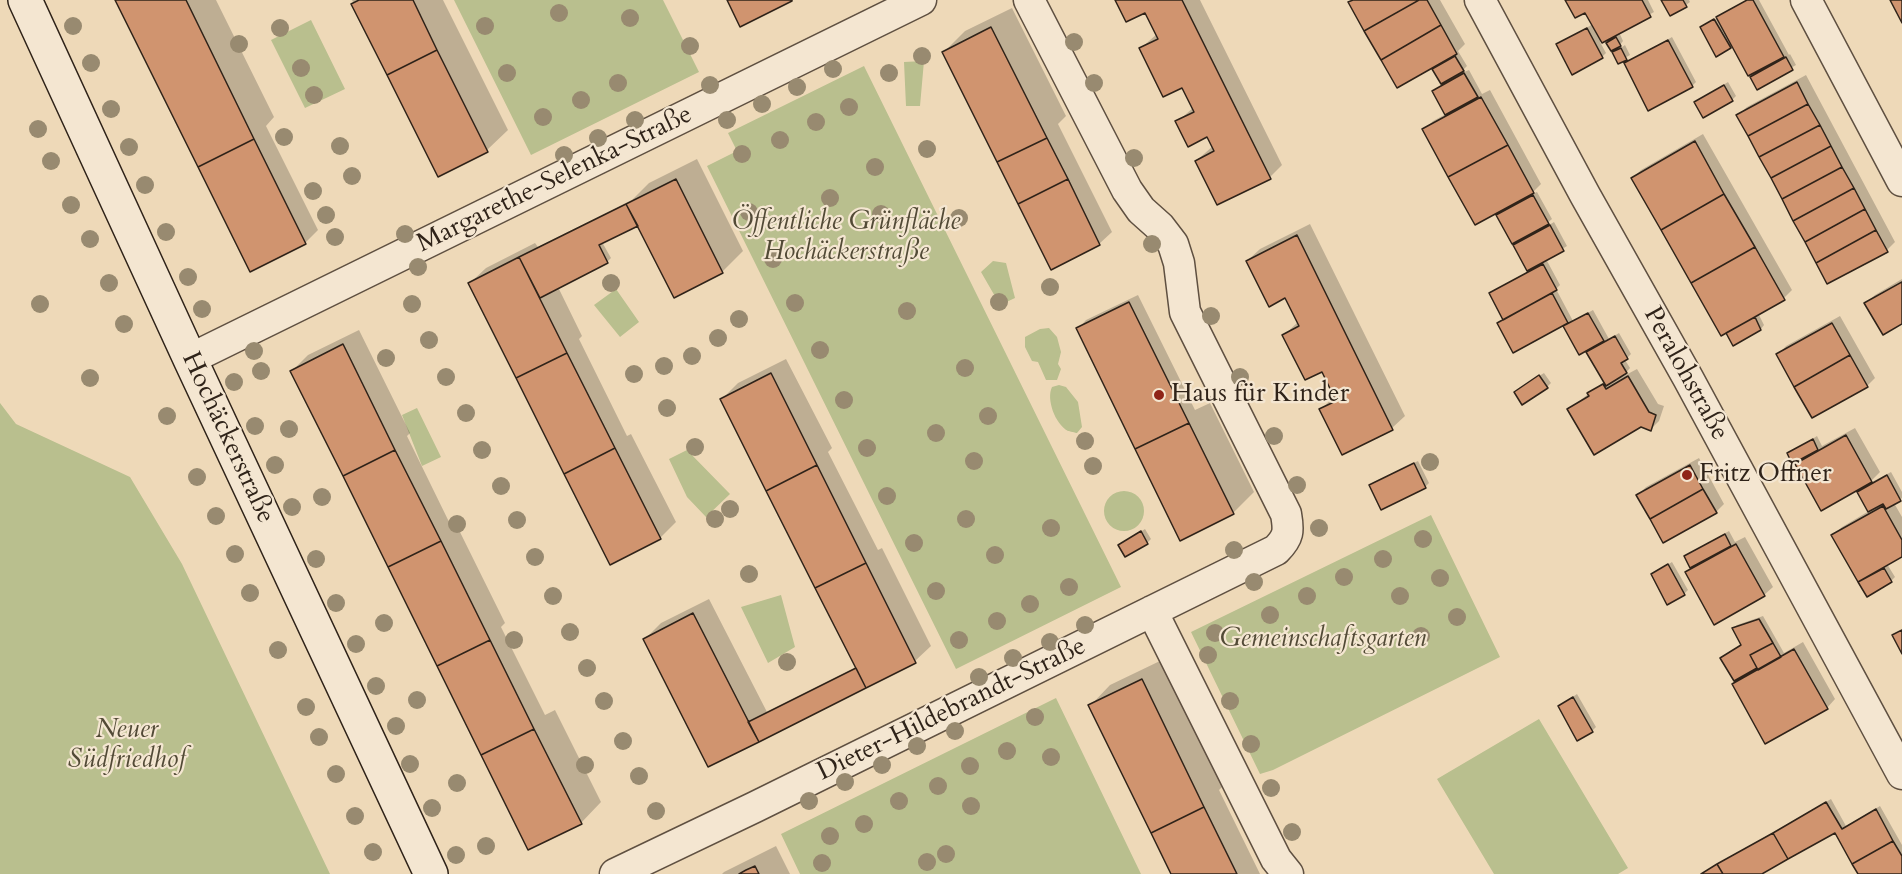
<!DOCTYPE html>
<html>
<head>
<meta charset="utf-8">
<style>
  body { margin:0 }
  canvas { display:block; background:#eed9b8 }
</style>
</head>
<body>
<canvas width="1902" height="874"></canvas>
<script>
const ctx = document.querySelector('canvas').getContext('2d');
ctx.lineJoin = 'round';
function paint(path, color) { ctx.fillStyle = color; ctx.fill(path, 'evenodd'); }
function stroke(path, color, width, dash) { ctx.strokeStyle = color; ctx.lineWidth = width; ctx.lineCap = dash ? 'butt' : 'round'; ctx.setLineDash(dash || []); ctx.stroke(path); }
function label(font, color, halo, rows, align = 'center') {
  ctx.font = font + ' Cardo,serif'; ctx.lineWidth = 4.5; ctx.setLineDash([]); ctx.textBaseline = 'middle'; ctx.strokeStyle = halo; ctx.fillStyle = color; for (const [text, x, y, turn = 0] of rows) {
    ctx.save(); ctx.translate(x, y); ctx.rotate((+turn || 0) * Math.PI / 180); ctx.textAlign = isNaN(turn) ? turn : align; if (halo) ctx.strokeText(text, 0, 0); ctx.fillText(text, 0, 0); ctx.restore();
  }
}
paint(new Path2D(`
  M454 0H663L699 72 531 155Z
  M311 20 345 89 305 108 271 40Z
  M924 61 920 106H906L904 62Z
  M864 66 1121 587 956 669 707 166 737 151 728 133Z
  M993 261 1006 263 1015 298 1000 305 981 272Z
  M616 289 639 322 620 337 594 305Z
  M1049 328 1057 337 1061 352 1058 364 1061 369 1057 380H1046L1038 362 1032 361 1025 347V337L1040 329Z
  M1059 385 1066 387 1078 402 1082 427 1077 433C1076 433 1069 431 1068 431 1055 424 1046 399 1052 387Z
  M0 403 16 424 130 477 182 564 330 874H0Z
  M417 408 441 457 422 466 402 415Z
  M687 450 730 494 706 517 687 497 669 459Z
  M1104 511a20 20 0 1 1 40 0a20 20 0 1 1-40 0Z
  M1431 515 1500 657 1273 770 1260 774 1191 632Z
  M781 595 795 647 768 663 741 607Z
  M1056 698 1141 874H800L781 834Z
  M1539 719 1628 868 1618 874H1494L1437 779Z`), '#b9bf8e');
paint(new Path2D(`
  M117 0H216L274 117 266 126 318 230 305 243 250 270Z
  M352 0H443L508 130 487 150 438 175Z
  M1116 0H1200L1282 165 1270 177 1196 161 1213 146 1208 135 1177 122 1194 107 1183 86 1141 48 1157 34 1145 11Z
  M1353 0H1440L1465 44 1458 51 1467 66 1459 74 1469 70 1482 94 1490 90 1541 184 1530 195 1537 192 1552 219 1545 225 1498 215 1505 208 1424 130 1433 121 1446 114 1434 91 1443 84 1434 69 1440 63 1350 3Z
  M1567 0H1648L1654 12 1619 32 1623 41 1620 45 1608 43 1616 34 1600 42 1606 53 1602 57 1558 44 1593 24 1586 11Z
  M1663 0H1689L1690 2 1686 5Z
  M1746 0H1759L1789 55 1790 54 1796 65 1757 88 1752 77 1760 70 1733 45 1730 47 1702 27Z
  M1012 8 1066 116 1058 124 1112 232 1099 244 944 52 965 31Z
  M1672 37 1696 82 1692 86 1626 64Z
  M1625 45 1630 55 1618 62 1614 53Z
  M1806 75 1895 242 1887 250 1738 115 1747 107Z
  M1728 82 1736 96 1732 100 1696 102Z
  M1703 134 1792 290 1784 298 1758 313 1764 325 1761 329 1734 344 1633 178 1641 170Z
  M697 159 743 251 722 272 638 224 602 242 611 258 607 262 558 287 582 336 579 339 627 436 631 434 676 522 660 538 470 283 486 268 535 243 538 247 632 200 649 183Z
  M1554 222 1567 246 1546 259 1560 285 1556 289 1573 321 1593 310 1609 339 1619 333 1631 354 1625 360 1630 368 1622 377 1637 369 1658 404 1664 406 1659 421 1651 429 1569 409 1605 381 1588 353 1596 345 1580 353 1564 324 1499 323 1505 318 1491 293 1529 271 1515 246Z
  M1310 224 1405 416 1392 428 1343 453 1321 409 1335 396 1322 370 1284 335 1298 322 1286 296 1247 261 1260 249Z
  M1902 279V322L1866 303 1875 295Z
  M1138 295 1195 410 1210 403 1254 492 1233 513 1078 329 1086 320Z
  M1840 316 1875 378 1867 386 1778 355 1786 346Z
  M359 330 410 433 407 436 452 528 457 526 505 623 501 627 545 715 555 710 601 802 581 823 292 371 308 355Z
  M786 359 832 448 828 452 878 550 882 548 931 646 915 661 709 765 645 639 661 623 709 599 767 712 857 667 722 399 738 383Z
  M1544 373 1551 383 1547 387 1519 388Z
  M1855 428 1880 472 1868 484 1891 472 1902 492V498L1894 503 1902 517V555L1887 564 1895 577 1891 581 1860 583 1866 576 1833 535 1842 527 1869 511 1858 492 1865 485 1797 464 1803 458 1789 454 1817 436 1822 446Z
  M1699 458 1724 504 1716 512 1638 495 1646 487Z
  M1418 461 1429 483 1425 487 1371 486 1374 482Z
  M1145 529 1151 539 1147 543 1120 545Z
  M1729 531 1735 542 1745 537 1773 587 1764 595 1687 573 1692 568 1686 557 1690 553Z
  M1672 562 1688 590 1684 594 1653 574Z
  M1763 616 1784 653 1803 642 1835 699 1827 708 1734 685 1742 676 1722 658 1743 644 1733 628 1737 625Z
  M1162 660 1224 785 1219 790 1260 874H1172L1090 706 1110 685Z
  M1577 694 1596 727 1592 731 1559 706Z
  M1831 799 1846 826 1880 806 1902 845V874H1860L1836 830 1760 874H1700Z
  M776 846 790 874H722L724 872Z`), '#0003');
const building = new Path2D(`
  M115 0H186L254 139 198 167Z
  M359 0H413L437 50 387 75 351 4Z
  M727 0H792V1L740 27Z
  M1115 0H1182L1271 179 1217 205 1195 161 1214 151 1207 137 1188 147 1175 121 1194 112 1182 88 1163 97 1139 48 1158 39 1145 13 1126 22Z
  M1353 0H1419L1364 31 1348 2Z
  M1419 0H1427L1441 25 1381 60 1364 31Z
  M1565 0H1642L1651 17 1602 43 1585 13 1575 18Z
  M1661 0H1683L1687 7 1670 16Z
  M1747 0H1753L1784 57 1748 76 1716 17Z
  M1890 0H1902V23Z
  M1714 19 1731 48 1716 57 1700 27Z
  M1441 25 1457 54 1397 88 1381 60Z
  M991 27 1047 138 997 162 942 52Z
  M1587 28 1603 58 1572 75 1556 44Z
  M1616 37 1621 46 1611 51 1606 43Z
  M1668 40 1693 87 1648 111 1624 63Z
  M1621 48 1627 60 1618 64 1612 52Z
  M437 50 488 152 438 177 387 75Z
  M1455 56 1464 71 1441 84 1432 69Z
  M1786 57 1793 70 1757 90 1750 77Z
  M1464 73 1478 97 1445 115 1432 91Z
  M1797 82 1808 104 1748 136 1736 115Z
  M1724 85 1733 101 1703 118 1694 102Z
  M1481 97 1508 145 1448 177 1422 129Z
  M1808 104 1820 125 1759 157 1748 136Z
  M1820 125 1831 146 1771 178 1759 157Z
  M1047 138 1068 179 1018 204 997 162Z
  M254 139 306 244 250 272 198 167Z
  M1695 141 1724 194 1661 230 1631 178Z
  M1508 145 1534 193 1475 225 1448 177Z
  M1831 146 1842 167 1782 199 1771 178Z
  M1842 167 1854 188 1793 221 1782 199Z
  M676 179 723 273 674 298 626 204Z
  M1068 179 1100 245 1051 270 1018 204Z
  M1854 188 1865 209 1805 242 1793 221Z
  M1724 194 1755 247 1691 283 1661 230Z
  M1533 195 1549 224 1512 244 1496 215Z
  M626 204 638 226 599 245 608 263 540 298 519 257Z
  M1865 209 1876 230 1816 263 1805 242Z
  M1550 225 1564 251 1527 271 1513 245Z
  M1876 230 1888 252 1827 284 1816 263Z
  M1297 235 1393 430 1342 455 1319 409 1336 401 1322 372 1305 380 1282 335 1299 326 1285 298 1269 307 1246 261Z
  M1755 247 1785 300 1721 336 1691 283Z
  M519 257 567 353 516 378 468 283Z
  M1543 264 1557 290 1503 320 1489 293Z
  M1902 282V324L1883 335 1864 303Z
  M1552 293 1568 323 1513 353 1497 323Z
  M1129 302 1189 423 1135 449 1076 328Z
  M1588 313 1604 341 1579 355 1563 326Z
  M1755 317 1761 330 1733 346 1726 333Z
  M1832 323 1850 355 1794 387 1776 354Z
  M1615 336 1628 359 1621 363 1627 373 1606 386 1586 352Z
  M343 344 395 450 343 476 290 371Z
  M567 353 615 448 564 474 516 378Z
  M1850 355 1868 387 1812 418 1794 387Z
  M771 373 817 465 766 491 720 399Z
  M1539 375 1548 388 1522 405 1514 392Z
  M1628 376 1649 412 1656 415 1651 431 1641 427 1594 455 1567 409 1589 396 1587 393 1603 384 1606 389Z
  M1189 423 1234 514 1180 541 1135 449Z
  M1846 435 1872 482 1821 511 1795 464Z
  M1813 439 1818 450 1792 464 1787 453Z
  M615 448 661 539 610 565 564 474Z
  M395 450 441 541 388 567 343 476Z
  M1414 463 1426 488 1381 510 1369 485Z
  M817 465 866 563 815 588 766 491Z
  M1690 465 1703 489 1650 519 1636 495Z
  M1887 475 1901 501 1886 509 1883 504 1868 512 1857 492Z
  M1703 489 1717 513 1663 543 1650 519Z
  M1883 506 1902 540V557L1858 582 1831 535Z
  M1141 531 1148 544 1125 557 1118 545Z
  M1725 534 1731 546 1690 568 1684 556Z
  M441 541 490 640 437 666 388 567Z
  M1736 544 1765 596 1714 625 1685 572Z
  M866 563 916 663 866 688 815 588Z
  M1668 564 1685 595 1667 605 1651 574Z
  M1884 568 1892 582 1867 597 1858 582Z
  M693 613 759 742 708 767 643 639Z
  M1759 619 1773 643 1750 655 1757 668 1734 681 1720 658 1741 645 1732 628Z
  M1902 630V654L1892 635Z
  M490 640 534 729 481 755 437 666Z
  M1773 643 1781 657 1758 670 1750 655Z
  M1794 649 1828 709 1765 744 1732 684Z
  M856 668 866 688 759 742 748 722Z
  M1142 679 1204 807 1151 833 1088 705Z
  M1573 697 1593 732 1577 741 1558 706Z
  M534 729 582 824 528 850 481 755Z
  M1826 802 1842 829 1876 809 1893 841 1852 864 1835 833 1788 859 1773 833Z
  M1204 807 1237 874H1171L1151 833Z
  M1773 833 1788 859 1762 874H1723L1717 864Z
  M1893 841 1902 856V874H1858L1852 864Z
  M1717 864 1723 874H1701Z
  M755 866 759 874H739L746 870Z`);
paint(building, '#d0946f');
stroke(building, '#2f2319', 1.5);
const street = new Path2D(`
  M1480 0 1585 195 1688 378 1902 774
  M1806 0 1902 181
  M190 359 921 0
  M1152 611 1276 859 1288 874
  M615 874 755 807 1276 550C1289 537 1289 531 1286 514L1185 312 1179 263 1173 244 1160 227 1141 210 1127 190 1029 0`);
const secondary = new Path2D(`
  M25 0 190 359 431 874`);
stroke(street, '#5f5041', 33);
stroke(secondary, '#2f2319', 36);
stroke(street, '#f4e6d1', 30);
stroke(secondary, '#f4e6d1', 33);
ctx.fillStyle = '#988a70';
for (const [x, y] of [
  [559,13],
  [630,18],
  [73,26],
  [485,26],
  [280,28],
  [1074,42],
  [239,44],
  [690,46],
  [922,56],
  [91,63],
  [301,68],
  [833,69],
  [507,73],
  [889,73],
  [618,83],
  [1094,83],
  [710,85],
  [797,87],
  [314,95],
  [581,100],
  [762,104],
  [849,107],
  [111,109],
  [543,117],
  [635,120],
  [727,120],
  [816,122],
  [38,129],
  [284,137],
  [598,138],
  [780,140],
  [340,146],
  [129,147],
  [927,149],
  [742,154],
  [564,155],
  [1134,158],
  [51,161],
  [875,167],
  [352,176],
  [145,185],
  [313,191],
  [830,198],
  [71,205],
  [749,212],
  [881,214],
  [326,215],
  [959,218],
  [166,232],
  [405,234],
  [335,237],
  [90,239],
  [1152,244],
  [773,259],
  [418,267],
  [188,277],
  [109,283],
  [611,283],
  [1050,287],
  [999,302],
  [795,303],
  [40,304],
  [412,304],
  [202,309],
  [907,311],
  [1211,316],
  [739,319],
  [124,324],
  [718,338],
  [429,340],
  [820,350],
  [254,351],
  [692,356],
  [386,358],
  [664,366],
  [965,368],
  [261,371],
  [634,374],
  [446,377],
  [1240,377],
  [90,378],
  [234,382],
  [844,400],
  [667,408],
  [466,413],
  [167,416],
  [988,416],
  [255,426],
  [289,429],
  [936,433],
  [1274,436],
  [1085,441],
  [695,447],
  [867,448],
  [482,450],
  [974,461],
  [1430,462],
  [275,465],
  [1093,466],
  [197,477],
  [1297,485],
  [501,486],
  [887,496],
  [322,497],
  [292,507],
  [730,509],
  [216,516],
  [715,519],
  [966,519],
  [517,520],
  [457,524],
  [1051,528],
  [1319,528],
  [1423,539],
  [914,543],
  [1234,550],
  [235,554],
  [995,555],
  [535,557],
  [316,559],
  [1383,559],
  [749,574],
  [1344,577],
  [1440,578],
  [1254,582],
  [1069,587],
  [936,591],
  [250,593],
  [553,596],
  [1307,596],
  [1400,596],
  [336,603],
  [1030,604],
  [1270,615],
  [1457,617],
  [997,621],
  [384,623],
  [1085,625],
  [570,632],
  [1215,633],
  [1421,636],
  [514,640],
  [959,640],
  [1050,642],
  [356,644],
  [278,650],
  [1208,655],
  [1013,658],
  [787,662],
  [587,668],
  [979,677],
  [376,686],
  [417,700],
  [604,701],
  [1230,701],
  [306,707],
  [1035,717],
  [396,726],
  [955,731],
  [319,737],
  [623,741],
  [1251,744],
  [917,746],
  [1007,751],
  [1051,757],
  [410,764],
  [585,765],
  [882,765],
  [970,766],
  [336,774],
  [639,776],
  [845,782],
  [457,783],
  [938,786],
  [1271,788],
  [809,801],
  [899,801],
  [971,806],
  [432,808],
  [656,811],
  [355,816],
  [864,824],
  [1292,832],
  [830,836],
  [486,846],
  [373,852],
  [946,854],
  [456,855],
  [927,862],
  [822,863]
]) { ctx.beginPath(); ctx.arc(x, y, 9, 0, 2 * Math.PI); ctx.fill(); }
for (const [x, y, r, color] of [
  [1159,395,6,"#8f2418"],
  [1687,475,6,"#8f2418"]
]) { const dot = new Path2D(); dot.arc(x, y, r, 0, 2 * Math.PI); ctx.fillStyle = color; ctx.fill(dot); stroke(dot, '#f4e6d1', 2); }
label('26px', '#2f2319', '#f4e6d1', [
  ["Margarethe-Selenka-Straße",555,180,-26],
  ["Peralohstraße",1685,374,61],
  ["Hochäckerstraße",227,438,65],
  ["Dieter-Hildebrandt-Straße",952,710,-26]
]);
label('italic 26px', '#524a36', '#f4e6d1', [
  ["Öffentliche Grünfläche",846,223],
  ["Hochäckerstraße",846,253],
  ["Gemeinschaftsgarten",1323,640],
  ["Neuer",127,731],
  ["Südfriedhof",127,761]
]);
label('26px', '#2f2319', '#f4e6d1', [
  ["Haus für Kinder",1171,395],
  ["Fritz Offner",1699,475]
], 'left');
</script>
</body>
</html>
